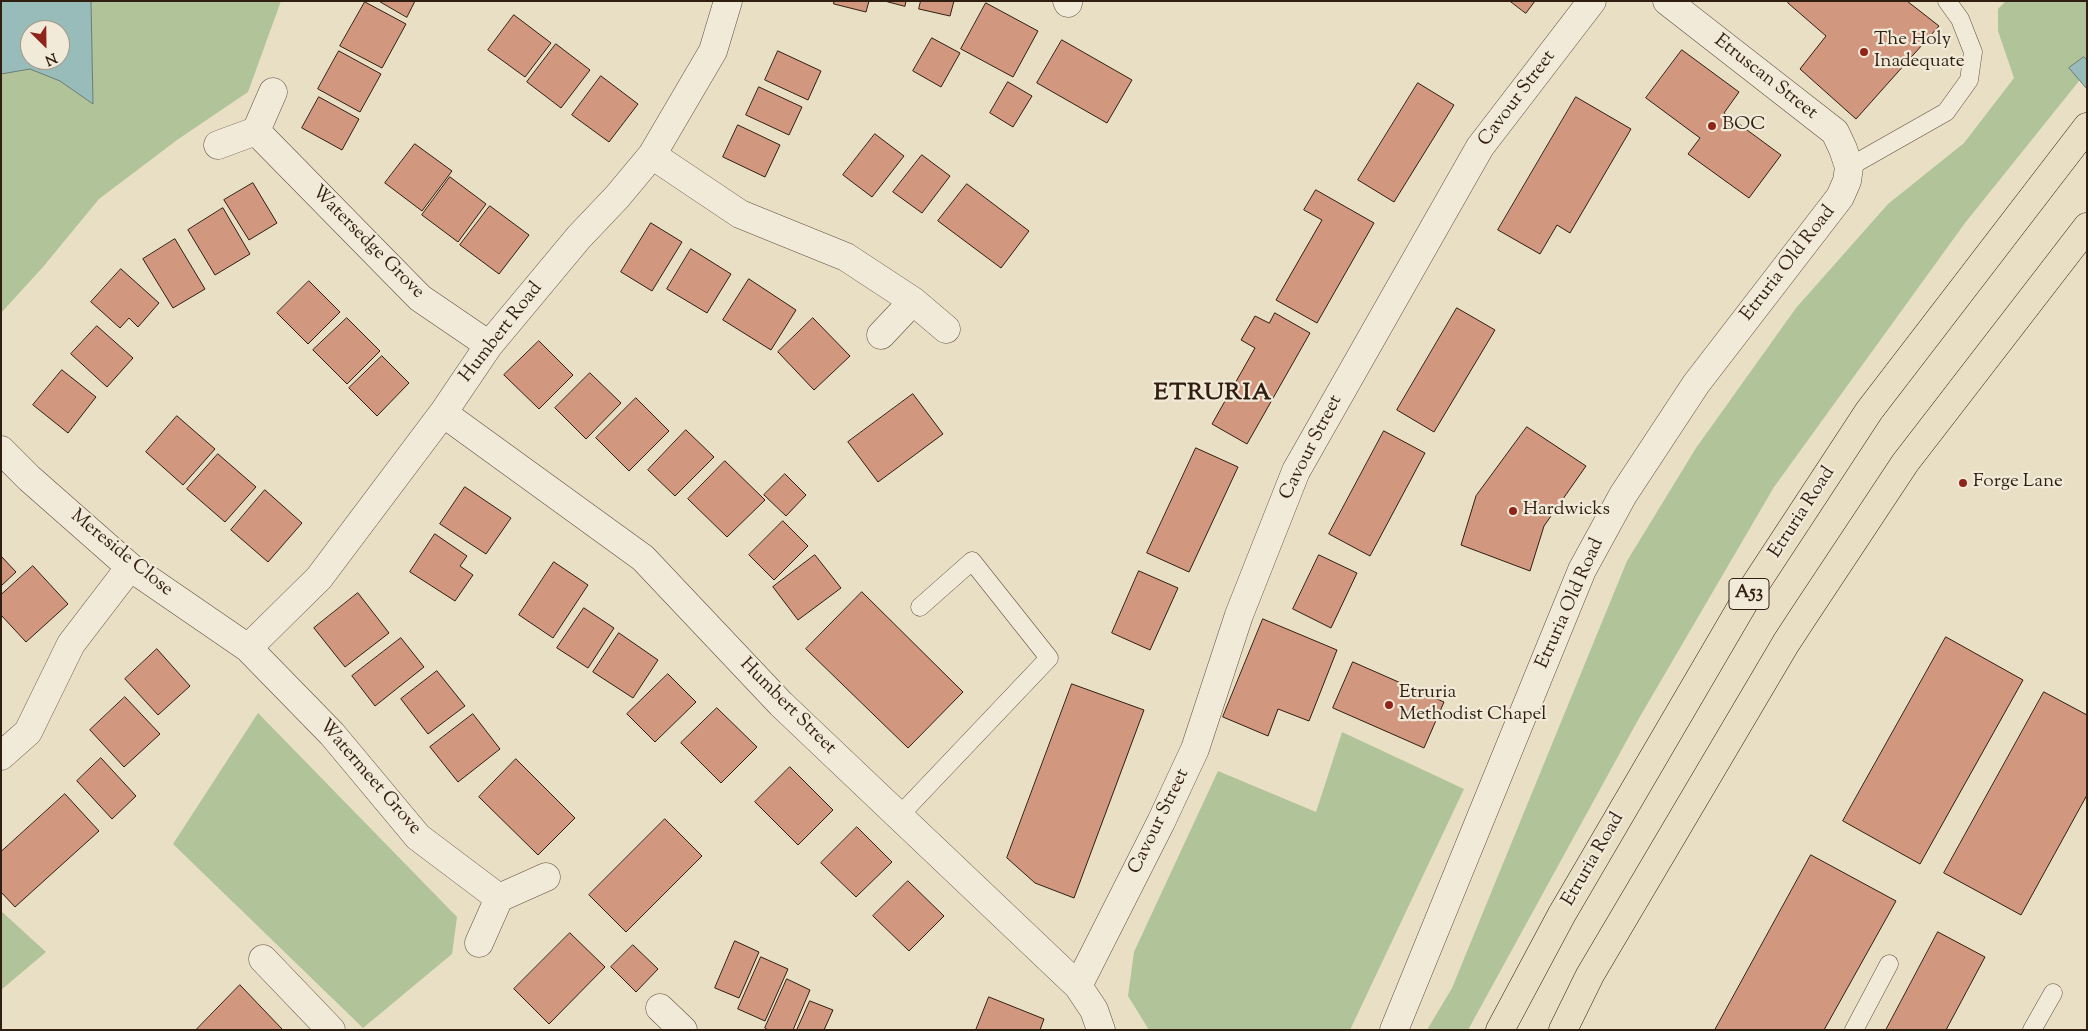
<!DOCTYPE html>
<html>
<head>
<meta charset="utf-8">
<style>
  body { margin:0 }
  #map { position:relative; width:2088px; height:1031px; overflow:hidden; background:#e9dfc4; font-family:"Sorts Mill Goudy",serif }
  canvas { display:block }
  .frame { position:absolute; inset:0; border:2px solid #301e11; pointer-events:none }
  .north { position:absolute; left:20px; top:20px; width:50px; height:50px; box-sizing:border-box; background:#f1ead9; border:1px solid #a49889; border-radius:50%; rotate:157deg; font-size:14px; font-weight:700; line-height:20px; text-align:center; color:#301e11 }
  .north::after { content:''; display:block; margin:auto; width:18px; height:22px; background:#8f2418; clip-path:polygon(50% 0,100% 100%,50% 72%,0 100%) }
</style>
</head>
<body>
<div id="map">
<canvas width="2088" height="1031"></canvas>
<div class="frame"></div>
<div class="north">N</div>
</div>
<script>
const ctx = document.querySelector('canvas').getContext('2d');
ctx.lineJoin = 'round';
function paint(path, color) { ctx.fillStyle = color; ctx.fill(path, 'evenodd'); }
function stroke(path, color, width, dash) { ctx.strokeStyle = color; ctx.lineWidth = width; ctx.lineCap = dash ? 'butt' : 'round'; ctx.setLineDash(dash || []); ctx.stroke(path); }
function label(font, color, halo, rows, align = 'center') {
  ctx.font = font + ' "Sorts Mill Goudy",serif'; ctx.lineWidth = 4.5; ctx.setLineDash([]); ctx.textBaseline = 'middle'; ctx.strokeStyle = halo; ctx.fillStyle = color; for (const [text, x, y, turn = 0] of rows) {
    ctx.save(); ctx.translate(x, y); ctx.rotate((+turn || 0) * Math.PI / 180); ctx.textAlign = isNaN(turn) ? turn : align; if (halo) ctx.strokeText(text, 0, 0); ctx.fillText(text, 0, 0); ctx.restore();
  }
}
paint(new Path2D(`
  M1 1H281L248 92 177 140 99 199 43 267 1 313ZM30 30H60V60H30Z
  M2006 1H2087V71L1965 223 1774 487 1638 720 1468 1030H1427L1452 988 1627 561 1696 448 1796 308 1888 204 1964 143 2014 78 1998 31V9Z
  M258 713 457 917 452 954 363 1028 173 844Z
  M1342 732 1464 789 1350 1030H1149L1128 996 1134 952 1218 771 1316 812Z
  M1 911 46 952 1 990Z`), '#b1c399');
const water = new Path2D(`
  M1 1H91L93 104 60 81 30 69 1 74ZM30 30H60V60H30Z
  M2084 57 2087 60V89L2069 68Z`);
paint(water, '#98bcb9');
stroke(water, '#6e7d76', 1);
const building = new Path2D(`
  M379 1H415L407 17Z
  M834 1H869L866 12 834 4Z
  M885 1H906L905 6Z
  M921 1H954L950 16 919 9Z
  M1510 1H1535L1526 13Z
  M1789 1H1907L1939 26 1856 119 1800 69 1826 36 1788 3Z
  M365 2 406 24 382 68 340 46Z
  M986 3 1038 31 1013 77 961 49Z
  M514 15 551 43 525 77 488 50Z
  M932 38 960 53 941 87 913 71Z
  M1062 40 1132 80 1107 123 1037 83Z
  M556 44 590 70 561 108 527 82Z
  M1682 50 1739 92 1724 113 1781 155 1749 198 1688 154 1700 138 1646 98Z
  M339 51 381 74 360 112 318 89Z
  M778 51 821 71 808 100 765 80Z
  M601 76 638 104 609 142 572 115Z
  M1008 82 1032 96 1013 127 990 113Z
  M1418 83 1454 105 1394 202 1358 180Z
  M759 87 802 107 789 135 746 115Z
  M319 97 359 119 342 150 302 128Z
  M1576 97 1631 129 1570 233 1557 225 1540 254 1498 230Z
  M738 125 780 145 765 177 723 157Z
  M875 134 904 156 872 197 843 175Z
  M415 144 452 171 422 211 385 183Z
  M922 155 950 176 922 213 893 192Z
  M450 177 486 204 458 242 422 215Z
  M253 183 277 223 249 240 224 200Z
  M967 184 1029 231 1001 268 938 221Z
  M1316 190 1374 223 1317 323 1276 300 1322 220 1304 210Z
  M490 206 529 235 499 274 460 245Z
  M223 208 250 254 215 275 188 230Z
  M651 223 682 242 652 291 621 272Z
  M175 239 205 289 173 308 143 259Z
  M691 249 731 274 707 313 667 289Z
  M121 269 159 303 138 327 129 318 120 328 91 302Z
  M749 279 796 310 771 350 723 320Z
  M309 281 340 312 308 344 277 313Z
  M1457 308 1495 330 1434 432 1397 410Z
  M1275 313 1310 333 1247 444 1212 424 1255 348 1241 340 1255 316 1269 323Z
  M347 318 380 351 347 384 313 350Z
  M813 318 850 356 814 390 778 352Z
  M97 326 133 358 107 387 71 354Z
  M539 341 573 375 539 409 504 375Z
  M382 356 409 383 377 416 349 388Z
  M62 370 96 397 68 433 33 405Z
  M590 373 621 403 586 439 555 408Z
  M913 394 943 434 878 482 848 442Z
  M636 398 669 431 629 471 596 438Z
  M177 416 215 449 183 485 146 452Z
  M1527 427 1586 466 1544 526 1530 571 1461 545 1476 496Z
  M686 430 714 457 675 496 648 470Z
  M1384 431 1425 453 1370 556 1329 534Z
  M1196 448 1238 467 1189 572 1147 553Z
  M218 454 256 487 225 522 187 489Z
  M725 461 765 500 727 537 688 499Z
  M785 474 806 495 786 516 764 495Z
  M465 487 511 518 486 554 440 524Z
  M265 490 302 523 268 562 231 530Z
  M783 521 808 546 774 580 749 555Z
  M435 534 467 556 460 566 473 575 455 601 410 572Z
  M815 555 841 588 798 620 773 587Z
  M1319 555 1357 573 1331 628 1293 609Z
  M1 556 16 572 1 586Z
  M554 562 588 585 553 638 519 615Z
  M33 566 68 604 26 642 1 615V595Z
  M1139 571 1178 588 1150 650 1112 633Z
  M862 592 963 692 908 748 806 649Z
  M358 593 389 633 345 667 314 628Z
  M584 608 614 628 588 668 557 648Z
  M1263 619 1337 650 1309 721 1278 709 1268 736 1223 717Z
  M619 633 658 660 633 698 593 672Z
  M1946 637 2023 680 1920 864 1843 821Z
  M401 638 424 667 375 706 352 676Z
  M157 649 190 686 158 715 125 679Z
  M1353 662 1444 702 1424 748 1333 708Z
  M437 671 465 706 428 734 401 699Z
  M668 674 696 702 655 742 627 714Z
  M1072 684 1144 710 1074 898 1035 883 1007 858Z
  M2044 692 2087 715V795L2021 915 1944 873Z
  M125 697 160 734 124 767 90 730Z
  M717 708 757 747 721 783 681 743Z
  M473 714 500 749 458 782 430 747Z
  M101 758 136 796 112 819 77 781Z
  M516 759 575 818 538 855 479 797Z
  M790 767 833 810 798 845 755 802Z
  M65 794 99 831 15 907 1 892V852Z
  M665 819 702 856 626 932 589 895Z
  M857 827 892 862 856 897 821 863Z
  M1811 855 1896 901 1824 1030H1715Z
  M908 881 944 916 909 951 873 916Z
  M1938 932 1985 957 1946 1030H1886Z
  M570 933 605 967 549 1024 514 989Z
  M735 941 759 952 739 998 715 988Z
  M633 945 658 969 636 992 611 967Z
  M761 957 788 969 765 1021 738 1009Z
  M787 979 810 990 793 1030H768L765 1028Z
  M240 985 283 1030H196Z
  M989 997 1044 1019 1040 1030H976Z
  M810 1001 833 1010 824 1030H797Z`);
paint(building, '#d2977f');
stroke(building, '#301e11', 1);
const lane = new Path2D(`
  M1849 167 1946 112 1969 80 1973 52 1960 19 1947 1
  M899 816 1049 658 972 561 920 607
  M1854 1030 1889 964
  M2032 1030 2053 993`);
const street = new Path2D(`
  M1067 1 1068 3
  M256 131 420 298 489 345
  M218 145 256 131 273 92
  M652 155 740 214 846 257 913 301 946 329
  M881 335 913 301
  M443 413 643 558 781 704 1078 986 1094 1010 1101 1030
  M1 450 29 478 130 567 248 648 332 734 418 837 499 898
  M248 648 319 578 443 413 489 345 579 237 617 197 652 155 713 51 728 1
  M1 756 28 732 71 644 130 567
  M479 943 499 898 546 877
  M263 959 331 1030
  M1078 986 1161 822 1195 749 1239 615 1296 471 1480 147 1592 1
  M660 1008 683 1030
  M1394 1030 1582 570 1623 495 1696 384 1840 197 1847 181 1849 167 1843 149 1835 132 1667 1`);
const highway = new Path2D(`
  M1500 1030 1562 914 1749 594 1869 411 2087 127
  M1563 1030 1590 975 1786 643 1803 617 1905 463 2087 227`);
stroke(lane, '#5e4e3e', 19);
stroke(street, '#5e4e3e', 29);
stroke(highway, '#301e11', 29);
stroke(lane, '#f1ead9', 18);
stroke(street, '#f1ead9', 28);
stroke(highway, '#e9dfc4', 28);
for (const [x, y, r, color] of [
  [1864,52,5,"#8f2418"],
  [1712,126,5,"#8f2418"],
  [1963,483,5,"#8f2418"],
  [1513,511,5,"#8f2418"],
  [1389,705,5,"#8f2418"]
]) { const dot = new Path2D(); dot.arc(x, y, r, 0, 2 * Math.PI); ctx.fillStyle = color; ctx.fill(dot); stroke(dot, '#f1ead9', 2); }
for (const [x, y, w] of [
  [1749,594,40]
]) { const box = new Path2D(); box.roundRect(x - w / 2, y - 15.5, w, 31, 4); ctx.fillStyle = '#f1ead9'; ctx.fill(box); stroke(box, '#301e11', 1); }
label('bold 18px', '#301e11', null, [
  ["A53",1749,594]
]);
label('19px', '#301e11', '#f1ead9', [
  ["The Holy",1874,41],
  ["Inadequate",1874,63],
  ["BOC",1722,126],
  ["Forge Lane",1973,483],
  ["Hardwicks",1523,511],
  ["Etruria",1399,694],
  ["Methodist Chapel",1399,716]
], 'left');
label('19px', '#301e11', '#f1ead9', [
  ["Etruscan Street",1765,78,38],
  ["Cavour Street",1518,99,-53],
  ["Watersedge Grove",367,243,45],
  ["Etruria Old Road",1789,264,-52],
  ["Humbert Road",502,333,-52],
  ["Cavour Street",1312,448,-63],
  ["Etruria Road",1803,513,-57],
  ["Mereside Close",121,554,39],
  ["Etruria Old Road",1571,604,-66],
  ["Humbert Street",787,707,45],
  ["Watermeet Grove",369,778,49],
  ["Cavour Street",1160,822,-64],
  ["Etruria Road",1594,860,-60]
]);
ctx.letterSpacing = '1px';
label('bold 24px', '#301e11', '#f1ead9', [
  ["ETRURIA",1213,395]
]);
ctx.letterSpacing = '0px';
</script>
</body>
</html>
